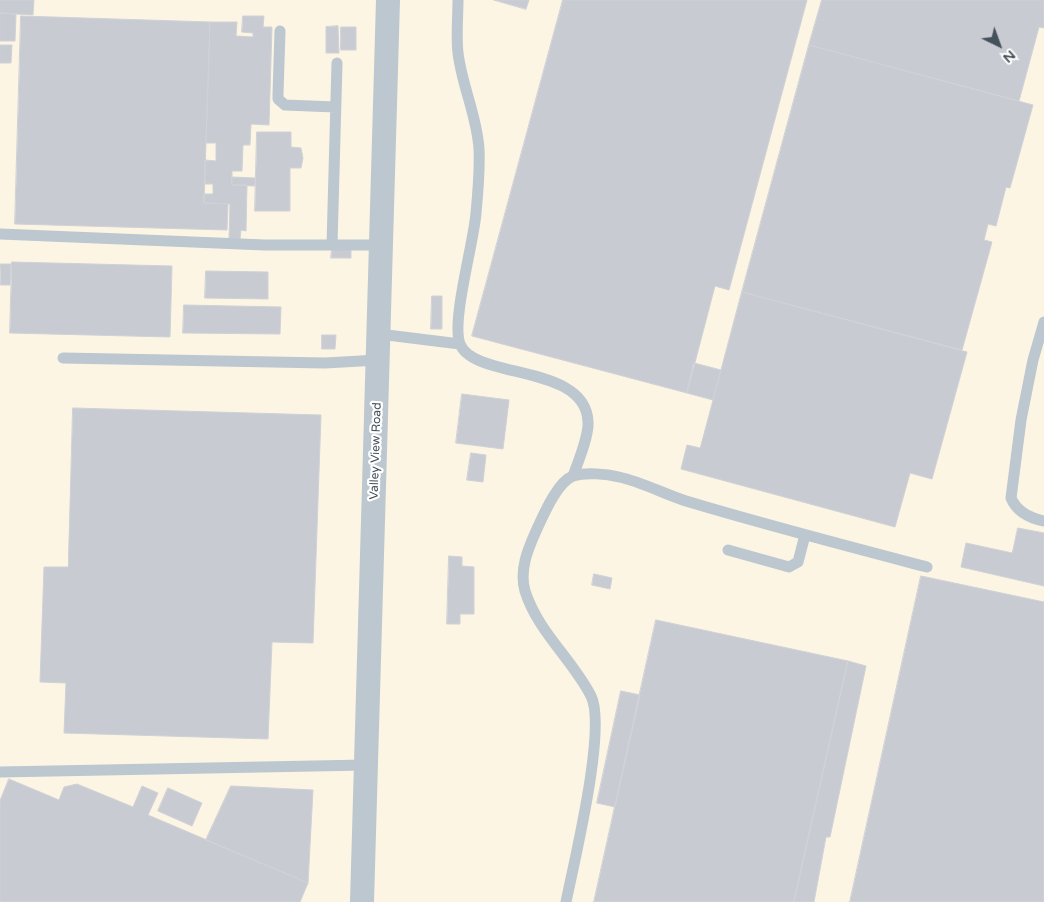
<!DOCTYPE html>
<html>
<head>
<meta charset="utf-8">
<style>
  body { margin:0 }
  #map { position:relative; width:1044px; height:902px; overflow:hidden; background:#efecec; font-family:"Varela Round",sans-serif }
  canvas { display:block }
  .north { position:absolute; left:974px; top:20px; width:50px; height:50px; -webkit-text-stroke:4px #fff; paint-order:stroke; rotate:138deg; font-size:14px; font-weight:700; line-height:20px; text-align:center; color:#44505a }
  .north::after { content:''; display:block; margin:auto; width:18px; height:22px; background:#44505a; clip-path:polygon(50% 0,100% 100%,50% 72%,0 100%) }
</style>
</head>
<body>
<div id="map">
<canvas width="1044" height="902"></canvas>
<div class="north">N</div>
</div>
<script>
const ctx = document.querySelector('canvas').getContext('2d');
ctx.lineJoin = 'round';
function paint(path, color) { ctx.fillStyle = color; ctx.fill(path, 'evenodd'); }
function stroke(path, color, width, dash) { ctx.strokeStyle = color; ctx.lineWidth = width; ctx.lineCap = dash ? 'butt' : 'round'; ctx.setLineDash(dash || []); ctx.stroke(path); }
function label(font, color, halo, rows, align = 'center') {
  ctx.font = font + ' "Varela Round",sans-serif'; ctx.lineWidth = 4.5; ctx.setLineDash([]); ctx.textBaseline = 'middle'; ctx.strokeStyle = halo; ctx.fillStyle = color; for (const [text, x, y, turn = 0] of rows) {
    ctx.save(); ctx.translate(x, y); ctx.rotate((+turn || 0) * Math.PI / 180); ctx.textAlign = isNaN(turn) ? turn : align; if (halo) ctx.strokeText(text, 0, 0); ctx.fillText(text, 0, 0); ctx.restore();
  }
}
paint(new Path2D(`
  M0 0H1044V902H0Z`), '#fcf5e3');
const building = new Path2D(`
  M0 0H34L33 15 0 13Z
  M494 0H529L526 9Z
  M563 0H807L729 290 715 286 687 393 472 336Z
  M822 0H1044V28L1039 27 1019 101 809 45Z
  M0 13 16 14 15 41H0Z
  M21 16 210 22 204 203 228 204 227 230 15 224Z
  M243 16H264L263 27H272L269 125 251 124 250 145H243L242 171H232V185H247L246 231 241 230 240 239H229L230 204 204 203V194H213V184H205V160L216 161V143H206L210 22H237L236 36 253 37V33L242 32Z
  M338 26 339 53H326V27Z
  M341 27H356V50H341Z
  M0 45H12L11 63H0Z
  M809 45 1033 105 1010 188 1006 187 996 226 988 224 984 240 992 242 962 350 742 292Z
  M257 132H291V147L301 148 303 158 301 168H290V211H255Z
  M232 177 255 178V186L232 185Z
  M332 249 351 250V258H331Z
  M12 262 172 266 170 337 10 333Z
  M0 264H11L10 285H1Z
  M206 271 268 272V299L205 298Z
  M742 292 967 352 932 479 910 473 895 527 681 469 687 445 700 448Z
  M432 296H442V329H431Z
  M184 305 281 307 280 334 183 333Z
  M322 335H336L335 349H322Z
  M694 363 721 370 713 400 687 393Z
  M462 394 509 400 503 449 456 443Z
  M73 408 321 415 313 643 272 642 268 739 64 733 66 683 40 682 44 567H68Z
  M471 453 486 455 483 482 467 480Z
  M1018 528 1044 533V586L961 567 966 543 1012 553Z
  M449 556 462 557V566L474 567V614H460V624H447Z
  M594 574 612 578 610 589 592 585Z
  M921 576 1044 602V902H850Z
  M656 620 848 661 794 902H594Z
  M848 661 866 666 830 837H826L814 902H794Z
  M621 691 640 695 615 807 597 803Z
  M9 779 59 800 64 787 77 784 133 807 142 786 158 793 148 815 308 883 300 902H0V801Z
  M231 786 313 790 308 883 206 840Z
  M168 788 202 803 192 826 158 811Z`);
paint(building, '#c9cbd2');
stroke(building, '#d0d2d8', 1);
stroke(new Path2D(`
  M458 0C458 17 456 36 458 53 462 86 477 116 479 149 480 170 478 192 476 213 474 242 451 321 460 344 474 380 586 363 588 422 589 436 578 462 573 476
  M280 31 278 94V99L285 105 335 107
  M0 234 265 245H382
  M332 245 337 63
  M1044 322 1033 360 1021 420 1011 498C1017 512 1029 518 1044 521
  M379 334 460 344
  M63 358 325 363 378 360
  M728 550 789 567 798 562 805 535
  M0 772 366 765
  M566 902C574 862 607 728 591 696 572 659 538 632 525 591 519 570 528 549 536 531 543 516 557 482 573 476 586 472 607 474 619 477 642 482 664 494 686 501 766 525 847 546 927 567`), '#bcc7d0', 11);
stroke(new Path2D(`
  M362 902 388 0`), '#bcc7d0', 24);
label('12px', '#44505a', '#fff', [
  ["Valley View Road",376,451,-88]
]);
</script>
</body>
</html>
